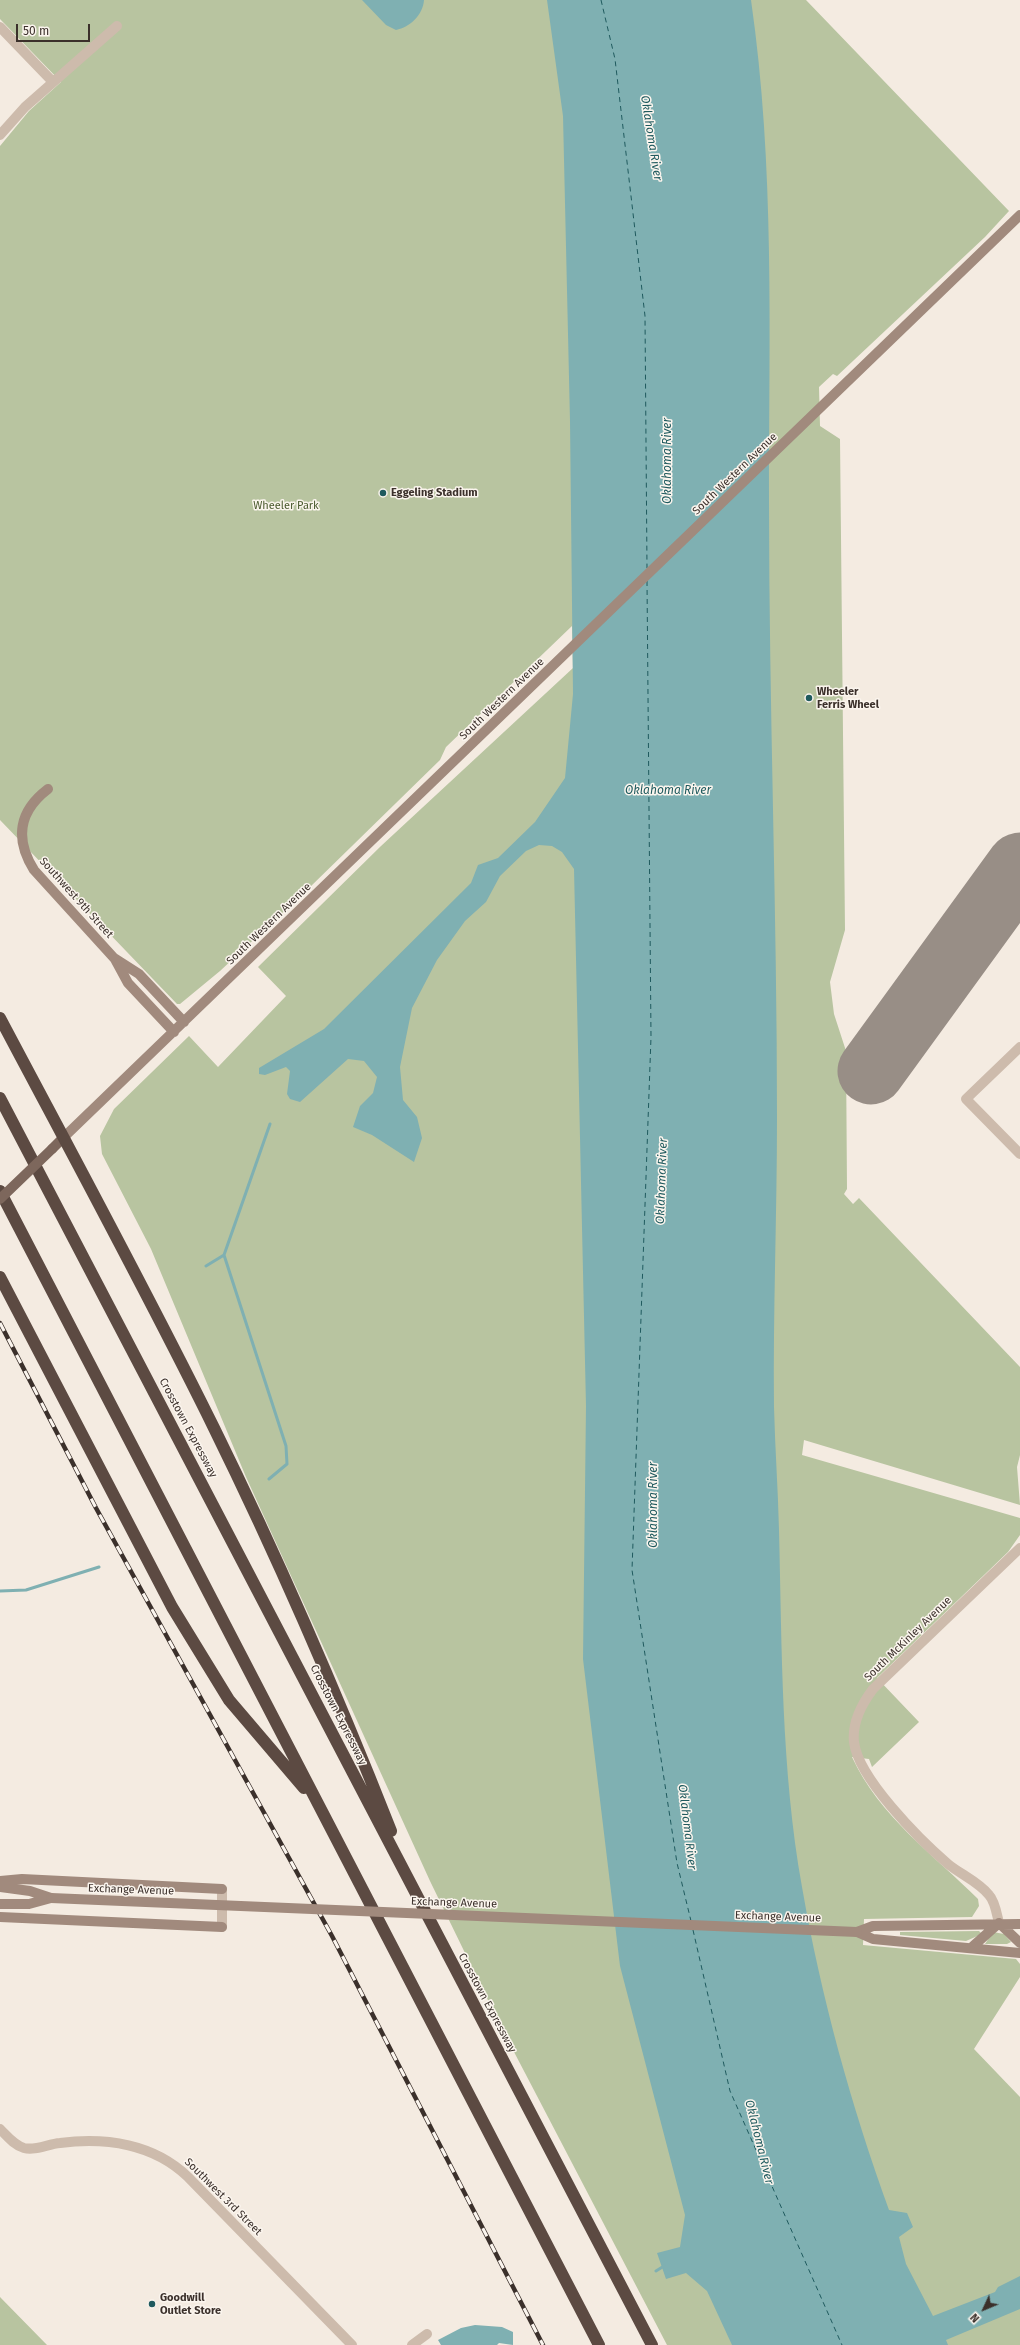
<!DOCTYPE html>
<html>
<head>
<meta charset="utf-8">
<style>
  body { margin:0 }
  #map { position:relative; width:1020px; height:2345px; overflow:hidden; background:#f4ebe1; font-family:"Fira Sans",sans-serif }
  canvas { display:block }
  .north { position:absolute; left:964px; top:2289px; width:40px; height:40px; -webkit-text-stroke:3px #fbf5ee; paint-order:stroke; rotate:226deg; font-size:11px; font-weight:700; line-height:16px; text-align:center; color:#3b302b }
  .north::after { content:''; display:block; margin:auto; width:14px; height:18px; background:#3b302b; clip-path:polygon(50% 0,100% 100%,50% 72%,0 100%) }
  .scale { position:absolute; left:16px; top:24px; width:74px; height:18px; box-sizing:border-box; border:2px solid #3b302b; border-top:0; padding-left:5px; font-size:12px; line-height:14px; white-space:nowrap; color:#3b302b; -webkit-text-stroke:3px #fbf5ee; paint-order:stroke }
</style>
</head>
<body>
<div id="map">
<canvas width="1020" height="2345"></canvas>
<div class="north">N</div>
<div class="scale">50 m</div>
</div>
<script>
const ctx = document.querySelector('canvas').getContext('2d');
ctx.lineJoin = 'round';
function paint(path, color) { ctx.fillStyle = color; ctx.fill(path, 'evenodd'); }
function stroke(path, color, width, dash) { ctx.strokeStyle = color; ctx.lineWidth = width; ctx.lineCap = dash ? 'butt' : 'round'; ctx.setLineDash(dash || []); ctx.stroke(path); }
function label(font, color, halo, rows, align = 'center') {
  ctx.font = font + ' "Fira Sans",sans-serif'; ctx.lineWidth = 3; ctx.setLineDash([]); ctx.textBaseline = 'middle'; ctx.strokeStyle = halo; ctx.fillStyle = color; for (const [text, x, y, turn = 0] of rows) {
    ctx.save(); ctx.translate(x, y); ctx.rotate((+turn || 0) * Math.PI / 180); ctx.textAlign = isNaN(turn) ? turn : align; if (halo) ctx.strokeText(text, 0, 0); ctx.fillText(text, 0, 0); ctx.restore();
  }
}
paint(new Path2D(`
  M0 0H806L1009 211 985 237 837 376 833 374 819 387 820 426 840 439 845 930 830 982 834 1014 846 1051 847 1189 844 1194 853 1204 859 1198 1020 1367V1455L1017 1467 1020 1505 804 1440 802 1455 1020 1518V1535L1008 1552 877 1678 919 1722 872 1767 869 1759 852 1757C879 1816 934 1855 978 1899L979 1906 972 1917 864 1919 863 1945 1016 1959 1020 1964V1977L974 2049 1020 2097V2345H667L501 2027 430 1881 246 1477 151 1249 102 1154 100 1136 114 1109 189 1036 218 1067 286 996 258 967 381 846 573 668 572 626 446 747 440 760 308 889 220 971 180 1004H177L0 820V146L29 111 61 82 0 19Z
  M979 1931 982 1934 966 1941 900 1935V1932Z
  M993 1932 1004 1934 1011 1942 1007 1944H985Z
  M0 2297 47 2345H0Z`), '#b8c4a0');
paint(new Path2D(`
  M362 0H424C423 15 410 27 396 30L386 25Z
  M547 0H751C775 166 769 335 769 502 769 707 777 912 777 1117 777 1214 773 1311 774 1407 775 1448 778 1489 779 1530 782 1649 781 1769 802 1887 821 1997 851 2105 889 2210L907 2213 913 2227 899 2237 906 2264 933 2316 995 2292 998 2287 1020 2276V2309L946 2340 948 2345H732L707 2291 686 2273 666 2279 657 2253 680 2247 685 2215 620 1966 583 1659 586 1406 574 869 562 852 552 846 539 845 526 851 500 876 486 902 465 921 437 960 412 1008 400 1067 403 1100 417 1117 422 1138 414 1162 372 1135 353 1127 360 1106 373 1093 377 1077 364 1061 348 1059 300 1102 290 1099 287 1094 290 1071 286 1067 265 1075 259 1074V1068L324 1029 471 883 478 865 498 858 535 822 565 778 573 694 570 421 563 116Z
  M475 2325 502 2327 513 2332V2345L499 2343 497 2345H441L438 2340 461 2328Z`), '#7fb0b2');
stroke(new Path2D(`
  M224 1255 286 1446 287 1464 269 1479
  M206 1266 224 1255 270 1124
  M0 1591 26 1590 99 1567
  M656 2271 664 2266`), '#7fb0b2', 3);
stroke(new Path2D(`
  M601 0 615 59 645 316 647 568
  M647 581 651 1037 632 1570 677 1863 691 1921
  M693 1930 730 2091 842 2345`), '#1f5a5e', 1, [5, 4]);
stroke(new Path2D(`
  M871 1071 1020 866`), '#988e86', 67);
stroke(new Path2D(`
  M0 27 53 82
  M0 135 25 107 117 26
  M1020 1047 966 1099 1020 1154
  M999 1923C997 1915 995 1901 989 1895 979 1882 960 1874 948 1864 920 1840 858 1778 854 1742 852 1723 861 1705 873 1689L1020 1548
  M222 1927V1889
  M0 2129C7 2136 14 2145 24 2148 35 2151 48 2144 60 2143 106 2137 154 2144 188 2177L352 2345
  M412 2345 427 2334`), '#cdbbac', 10);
stroke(new Path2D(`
  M48 789C19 811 14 838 34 870L114 958 139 974 184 1022
  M115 959 128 983 174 1032
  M63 1138 1020 215
  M0 1881 22 1879 222 1889
  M0 1887 30 1891 51 1898
  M0 1904H29L51 1898
  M0 1917 222 1927
  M999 1923 1020 1943
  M857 1932 873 1939 1020 1953
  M857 1932 873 1926 1020 1924
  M971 1948 999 1923`), '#a18a7d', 10);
stroke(new Path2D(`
  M52 1149 63 1138`), '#7d675c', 10);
stroke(new Path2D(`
  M0 1018C72 1154 146 1290 214 1428 279 1560 337 1694 391 1831
  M0 1098 652 2345
  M0 1191 599 2345
  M0 1277 172 1607 229 1700 304 1788`), '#5c4a42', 12);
const rail = new Path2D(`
  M0 1323 96 1508 332 1936 543 2345`);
stroke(rail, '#3b302b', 4.5);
stroke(rail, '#fbf5ee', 3, [9]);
stroke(new Path2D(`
  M51 1898 857 1932`), '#a18a7d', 10);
stroke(new Path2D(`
  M0 1199 52 1149`), '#7d675c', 10);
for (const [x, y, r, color] of [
  [383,493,4,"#1f5a5e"],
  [809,698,4,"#1f5a5e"],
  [152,2304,4,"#1f5a5e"]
]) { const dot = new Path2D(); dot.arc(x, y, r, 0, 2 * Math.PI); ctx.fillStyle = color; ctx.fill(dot); stroke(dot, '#fbf5ee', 1.5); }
label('11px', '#3b302b', '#fbf5ee', [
  ["South Western Avenue",735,474,-44],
  ["South Western Avenue",502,699,-44],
  ["Southwest 9th Street",76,898,48],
  ["South Western Avenue",269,924,-44],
  ["Crosstown Expressway",188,1428,62],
  ["South McKinley Avenue",908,1639,-44],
  ["Crosstown Expressway",338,1715,63],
  ["Exchange Avenue",131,1890,2],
  ["Exchange Avenue",454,1903,2],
  ["Exchange Avenue",778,1917,2],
  ["Crosstown Expressway",487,2003,62],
  ["Southwest 3rd Street",223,2197,45]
]);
label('bold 11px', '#3b302b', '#fbf5ee', [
  ["Eggeling Stadium",391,493],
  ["Wheeler",817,692],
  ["Ferris Wheel",817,705],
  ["Goodwill",160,2298],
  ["Outlet Store",160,2311]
], 'left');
label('11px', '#4a5a2e', '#fbf5ee', [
  ["Wheeler Park",286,506]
]);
label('italic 12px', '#1f5a5e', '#fbf5ee', [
  ["Oklahoma River",651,138,81],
  ["Oklahoma River",668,461,-90],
  ["Oklahoma River",668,791],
  ["Oklahoma River",662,1181,-88],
  ["Oklahoma River",654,1505,-90],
  ["Oklahoma River",687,1827,83],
  ["Oklahoma River",759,2142,76]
]);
</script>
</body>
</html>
